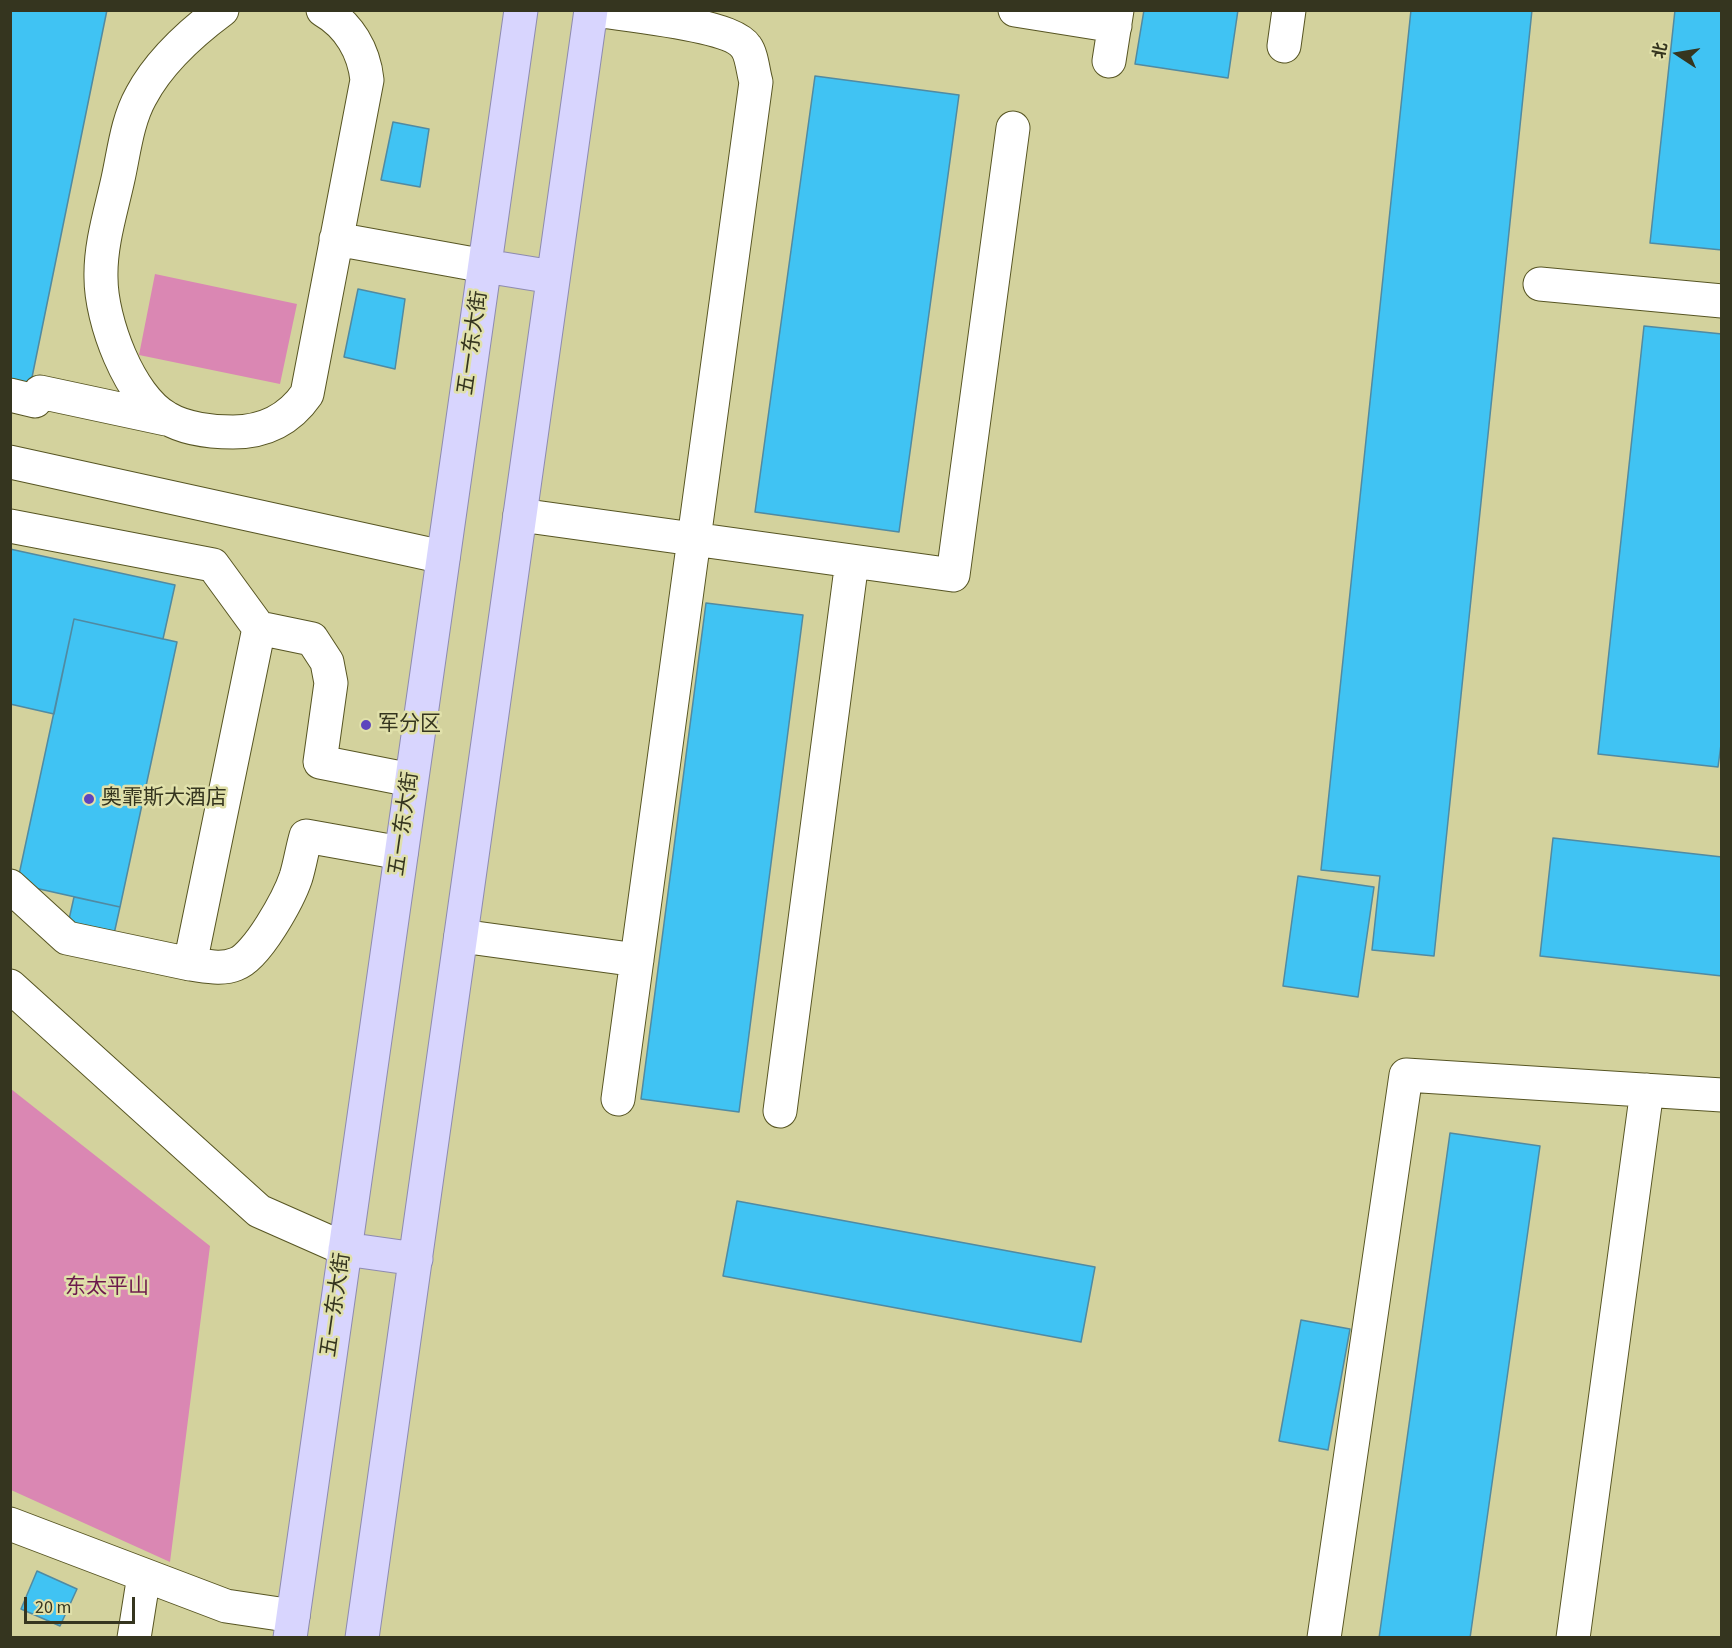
<!DOCTYPE html>
<html>
<head>
<meta charset="utf-8">
<style>
  body { margin:0 }
  #map { position:relative; width:1732px; height:1648px; overflow:hidden; background:#d3d29d; font-family:"Source Sans 3","Noto Sans SC",sans-serif }
  canvas { display:block }
  .frame { position:absolute; inset:0; border:12px solid #35351f; pointer-events:none }
  .north { position:absolute; left:1648px; top:24px; width:60px; height:60px; -webkit-text-stroke:4px #e0e0aa; paint-order:stroke; rotate:282deg; font-size:16px; font-weight:700; line-height:24px; text-align:center; color:#35351f }
  .north::after { content:''; display:block; margin:auto; width:21px; height:27px; background:#35351f; clip-path:polygon(50% 0,100% 100%,50% 72%,0 100%) }
  .scale { position:absolute; left:24px; top:1597px; width:111px; height:27px; box-sizing:border-box; border:3px solid #35351f; border-top:0; padding-left:8px; font-size:18px; line-height:21px; white-space:nowrap; color:#35351f; -webkit-text-stroke:4px #e0e0aa; paint-order:stroke }
</style>
</head>
<body>
<div id="map">
<canvas width="1732" height="1648"></canvas>
<div class="frame"></div>
<div class="north">北</div>
<div class="scale">20 m</div>
</div>
<script>
const ctx = document.querySelector('canvas').getContext('2d');
ctx.lineJoin = 'round';
function paint(path, color) { ctx.fillStyle = color; ctx.fill(path, 'evenodd'); }
function stroke(path, color, width, dash) { ctx.strokeStyle = color; ctx.lineWidth = width; ctx.lineCap = dash ? 'butt' : 'round'; ctx.setLineDash(dash || []); ctx.stroke(path); }
function label(font, color, halo, rows, align = 'center') {
  ctx.font = font + ' "Source Sans 3","Noto Sans SC",sans-serif'; ctx.lineWidth = 5; ctx.setLineDash([]); ctx.textBaseline = 'middle'; ctx.strokeStyle = halo; ctx.fillStyle = color; for (const [text, x, y, turn = 0] of rows) {
    ctx.save(); ctx.translate(x, y); ctx.rotate((+turn || 0) * Math.PI / 180); ctx.textAlign = isNaN(turn) ? turn : align; if (halo) ctx.strokeText(text, 0, 0); ctx.fillText(text, 0, 0); ctx.restore();
  }
}
paint(new Path2D(`
  M155 274 297 304 280 384 139 355Z
  M11 1089 210 1246 170 1562 11 1490Z`), '#da87b3');
const building = new Path2D(`
  M10 10H107L29 392 10 389Z
  M1144 10H1238L1228 78 1135 64Z
  M1411 10H1532L1434 956 1372 950 1380 876 1321 870Z
  M1675 10H1722V250L1650 243Z
  M815 76 959 95 899 532 755 512Z
  M393 122 429 129 420 187 381 180Z
  M358 289 405 299 395 369 344 357Z
  M1644 326 1722 334V737L1718 767 1598 754Z
  M10 549 175 585 163 639 74 619 54 714 10 704Z
  M706 603 803 615 739 1112 641 1099Z
  M74 619 177 642 120 907 17 884Z
  M1553 838 1722 857V976L1540 956Z
  M1298 876 1374 887 1358 997 1283 986Z
  M74 897 120 907 114 934 68 924Z
  M1450 1133 1540 1146 1470 1638H1379Z
  M737 1201 1095 1267 1081 1342 723 1276Z
  M1301 1320 1350 1329 1328 1450 1279 1441Z
  M37 1571 77 1589 60 1626 21 1609Z`);
paint(building, '#40c3f3');
stroke(building, '#508aa2', 1.5);
const minor = new Path2D(`
  M222 10C191 33 159 62 141 96 127 121 124 152 118 179 111 211 100 245 101 278 101 320 129 397 167 418 185 429 213 432 233 432 264 432 289 420 307 394L367 80C364 51 349 25 323 10
  M595 10C624 15 731 24 746 47 752 55 753 72 756 82L618 1099
  M1015 10 1115 26
  M1284 46 1289 10
  M1109 61 1117 10
  M336 239 485 266
  M1540 284 1722 301
  M10 395 35 401 40 392 166 419
  M10 462 443 557
  M520 515 953 575 1013 128
  M10 526 213 565 259 628
  M401 853 306 836C302 850 300 864 296 877 289 898 257 957 236 964 222 970 206 966 190 964L259 628 312 639 327 662 331 683 320 762 411 780
  M10 886 67 938 190 964
  M461 936 637 960
  M10 986 259 1211 345 1249
  M780 1111 852 561
  M10 1524 226 1606 293 1616
  M134 1638 144 1575
  M1324 1638 1406 1075 1722 1095
  M1573 1638 1647 1090`);
const major = new Path2D(`
  M485 266 553 277
  M345 1249 416 1259
  M290 1638 521 10
  M362 1638 591 10`);
stroke(minor, '#575523', 35);
stroke(major, '#8e8bb0', 35);
stroke(minor, '#fff', 33);
stroke(major, '#d8d5fe', 33);
for (const [x, y, r, color] of [
  [366,725,6,"#5d44bd"],
  [89,799,6,"#5d44bd"]
]) { const dot = new Path2D(); dot.arc(x, y, r, 0, 2 * Math.PI); ctx.fillStyle = color; ctx.fill(dot); stroke(dot, '#e0e0aa', 2); }
label('21px', '#35351f', '#e0e0aa', [
  ["五一东大街",474,343,-82],
  ["五一东大街",405,824,-82],
  ["五一东大街",337,1305,-82]
]);
label('21px', '#35351f', '#e0e0aa', [
  ["军分区",378,725],
  ["奥霏斯大酒店",101,799]
], 'left');
label('21px', '#6c194c', '#e0e0aa', [
  ["东太平山",107,1288]
]);
</script>
</body>
</html>
